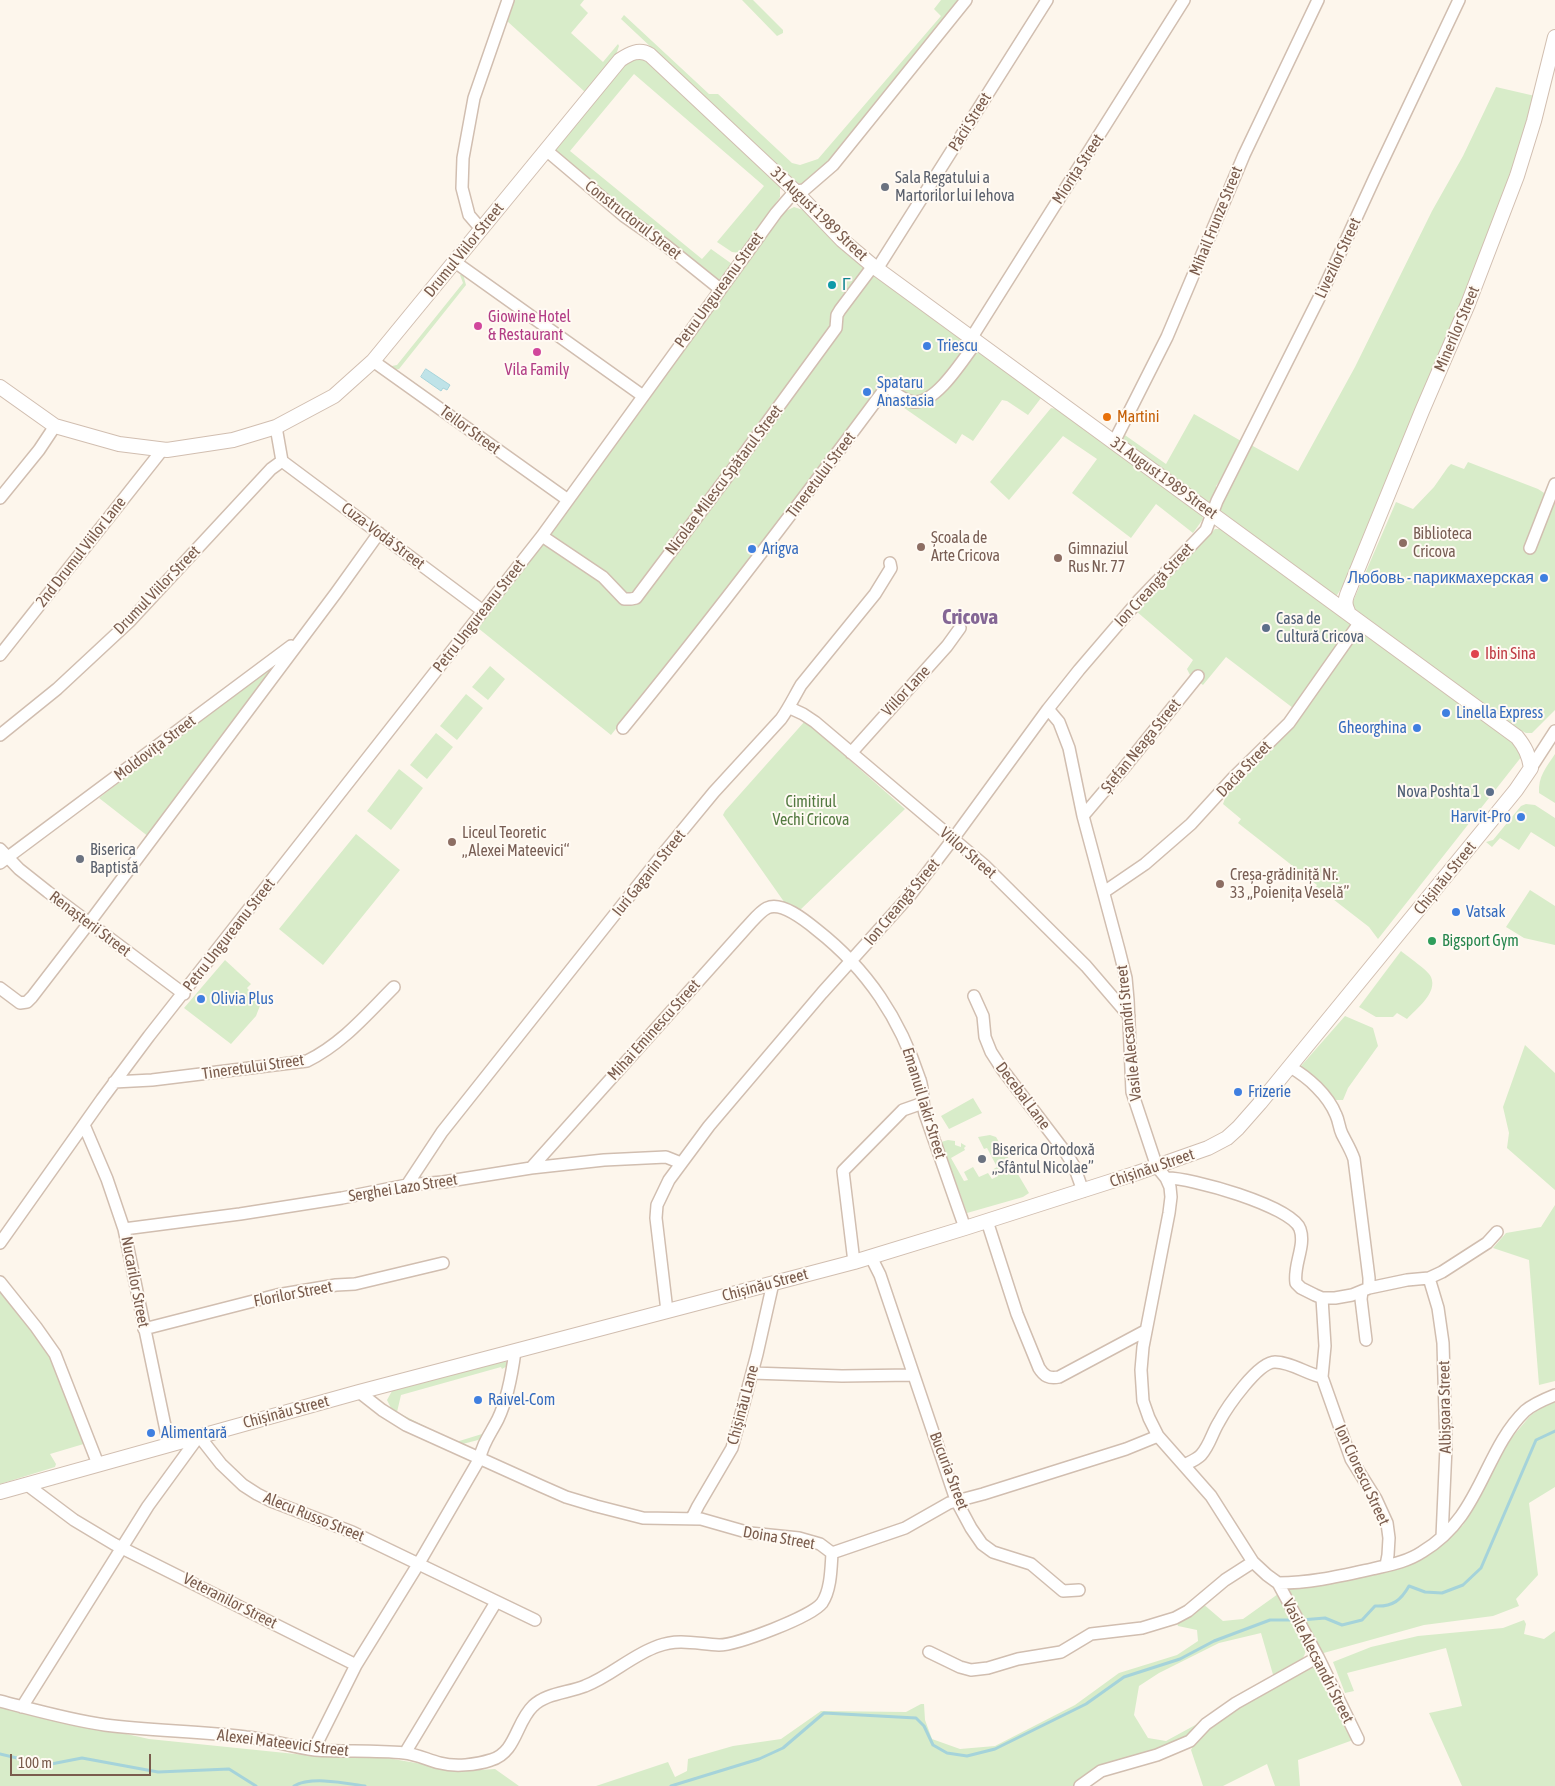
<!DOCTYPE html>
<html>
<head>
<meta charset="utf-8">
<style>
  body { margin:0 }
  #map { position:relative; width:1555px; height:1786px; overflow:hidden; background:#fdf6ec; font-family:"Asap Condensed",sans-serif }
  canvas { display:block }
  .scale { position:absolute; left:10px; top:1754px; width:141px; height:22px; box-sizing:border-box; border:2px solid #7a5c4d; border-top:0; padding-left:6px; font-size:15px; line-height:18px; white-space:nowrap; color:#7a5c4d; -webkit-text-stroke:4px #fffaf3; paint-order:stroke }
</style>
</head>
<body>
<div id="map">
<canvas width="1555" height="1786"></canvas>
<div class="scale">100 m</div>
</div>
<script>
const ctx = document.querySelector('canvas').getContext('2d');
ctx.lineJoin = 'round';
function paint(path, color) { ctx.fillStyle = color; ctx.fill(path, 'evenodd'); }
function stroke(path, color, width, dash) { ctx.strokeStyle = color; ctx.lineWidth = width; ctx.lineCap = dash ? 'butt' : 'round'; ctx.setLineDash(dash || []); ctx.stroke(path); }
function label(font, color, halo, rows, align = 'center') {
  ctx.font = font + ' "Asap Condensed",sans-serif'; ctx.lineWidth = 4; ctx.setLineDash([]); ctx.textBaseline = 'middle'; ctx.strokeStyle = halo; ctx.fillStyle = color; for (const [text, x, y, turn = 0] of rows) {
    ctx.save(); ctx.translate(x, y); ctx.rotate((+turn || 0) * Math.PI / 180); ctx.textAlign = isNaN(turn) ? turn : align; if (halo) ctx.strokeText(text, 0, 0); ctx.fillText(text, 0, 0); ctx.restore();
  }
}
paint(new Path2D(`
  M514 0H584L580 5 588 13 571 33 603 62 618 44 619 46 616 55 585 92 507 21Z
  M742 0H753L783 30V33L777 36Z
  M941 0H961L812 180 805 184 796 183 621 19 624 15 709 94H718L792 163 800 165 818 159 941 16 934 9Z
  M637 56 645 58 780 184V197L740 253 732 252 717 242 764 186 634 74 570 151 702 259 711 249 732 264 718 281 622 207 554 151 625 61Z
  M1496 87 1535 96 1494 225 1345 583 1337 595H1334L1221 511 1220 507 1251 445 1298 471 1355 367 1432 211 1463 156Z
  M794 207 803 210 863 267 1041 398 1028 415 1007 401 1002 400 973 441 962 434 956 444 887 396 794 515 781 521 611 735 473 624 784 212Z
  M463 274 466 285 399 369 395 370 389 368 392 366 397 365 463 283 460 275Z
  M1051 408 1057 409 1202 514 1203 519 1193 533 1156 504 1131 538 1072 493 1097 459 1063 436 1009 500 990 482Z
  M1194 414 1241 441 1233 463 1216 486V496L1211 504 1122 440V433L1166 464Z
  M1468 462 1538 489 1555 500V710L1532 733H1526L1516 728 1351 606 1396 502 1413 509 1434 487 1448 467 1451 464 1464 469Z
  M1215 529H1222L1350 621 1352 628 1293 708 1226 657 1203 685 1191 677 1187 669 1193 660 1136 611Z
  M1361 631 1512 739 1522 756 1378 939 1369 927 1329 896 1319 900 1314 891 1317 885 1238 823 1241 819 1223 804 1227 793 1292 724Z
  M275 661 277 663 149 837 99 798Z
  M490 666 505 679 488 700 472 687Z
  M466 694 483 708 457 740 440 726Z
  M805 721 905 809 799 911 787 906 723 815 725 811Z
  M436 733 453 747 427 779 410 765Z
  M1555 754V803L1539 793C1538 776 1546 768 1555 754Z
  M399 769 423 788 391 830 367 811Z
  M1526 804 1535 805 1555 818V847L1531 832 1519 850 1500 838 1492 847 1486 842 1493 840 1521 806Z
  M356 834 400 870 323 965 279 929Z
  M1530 890 1555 906V945L1524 938 1506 927Z
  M1401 951C1408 957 1428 970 1431 977 1438 993 1416 1009 1407 1019L1397 1013 1393 1017H1376L1359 1007Z
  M225 960 251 984 247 988 261 1003 256 1016 231 1044 184 1008Z
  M1345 1016 1373 1028 1378 1046 1348 1088 1343 1100H1336L1304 1071 1301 1066Z
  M1525 1045 1555 1073V1190L1507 1148 1509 1133 1503 1107Z
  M973 1098 982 1113 949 1129 941 1116Z
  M990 1135 996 1137 1029 1193 1023 1197 967 1213 941 1142 948 1140 955 1141V1145L961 1147V1143L966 1146 964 1148 965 1150 951 1158 964 1181 968 1180 964 1172 973 1167 979 1177 988 1173 992 1179 996 1177 992 1170 997 1167 987 1148 984 1149 978 1137Z
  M1555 1205V1381L1539 1385 1529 1260 1493 1248 1506 1233 1541 1227Z
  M0 1284 51 1349 87 1443 50 1454 56 1464 55 1467 0 1484Z
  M502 1361 508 1362 509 1365 502 1369 501 1367 401 1395 397 1412 456 1442 482 1434 483 1437 478 1440 455 1446 394 1414 387 1400 392 1391Z
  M1555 1401V1487L1529 1503 1538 1575 1516 1599 1519 1606 1493 1616 1424 1625 1320 1654 1286 1589 1387 1569 1432 1550 1463 1525 1484 1483 1508 1442 1530 1416 1544 1405Z
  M1278 1594 1306 1645C1307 1664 1289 1669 1274 1678L1261 1633 1219 1643 1159 1673 1139 1686 1134 1715 1148 1738 1166 1741 1199 1723 1187 1738 1075 1786H596L668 1762 675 1777 687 1771 688 1759 733 1746 781 1739 821 1711 906 1712 921 1704H924L925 1720 932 1739 960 1749 995 1746 1075 1705 1119 1673 1177 1655 1198 1641 1197 1630 1178 1626 1177 1622 1202 1603 1223 1621 1243 1619Z
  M1524 1620 1526 1624 1524 1634 1544 1639 1555 1631V1786H1462L1429 1713 1462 1706 1446 1648 1347 1673 1354 1691 1345 1693 1333 1662 1371 1647 1418 1636 1503 1628Z
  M1312 1664 1317 1667 1353 1740 1298 1760 1300 1786H1275L1267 1764 1223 1786H1203L1191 1750 1195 1742 1236 1706Z
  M0 1706 149 1739 315 1756 387 1758 463 1771 495 1769 519 1786H0Z`), '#d8ecc9');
const water = new Path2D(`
  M426 369 450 385 447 390 443 388 441 391 421 377Z`);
paint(water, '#bfe3e8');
stroke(water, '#a5d3da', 1);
stroke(new Path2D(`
  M1301 1620 1325 1618 1342 1625 1362 1620 1375 1606C1393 1607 1401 1600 1409 1586L1425 1592 1442 1593 1463 1585 1481 1568 1536 1440 1555 1431
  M0 1754 46 1765 82 1758 158 1772 229 1769 256 1786
  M294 1786C311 1776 345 1783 365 1786
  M671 1786 759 1759 783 1748 824 1713 916 1718 924 1726 933 1745 947 1753 967 1756 995 1749 1086 1704 1124 1677 1180 1659 1214 1641 1270 1620H1294`), '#a5d3da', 3);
const minor = new Path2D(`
  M546 150 624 216 664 244 720 289
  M481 229 469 215 462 188 463 158 474 98 508 0
  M455 262 643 396
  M877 269 1047 0
  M972 337 1184 0
  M373 361 568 500
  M276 427 282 461
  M1114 442 1167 337 1244 155 1318 0
  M282 461 483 611
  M0 498 39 450 55 426
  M542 536 603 577 624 599H631L636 598 733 469 836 328 837 315 840 310 873 266
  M1530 548 1555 484
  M0 655 163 449
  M790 708 803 714 815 722 984 865 1086 966 1129 1016
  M1048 709 1059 722 1069 748 1083 816 1119 950 1126 978 1128 1000 1132 1092 1157 1167 1166 1178 1170 1187 1171 1197 1169 1213 1143 1347 1141 1370 1143 1401 1149 1418 1158 1436 1211 1496 1253 1562 1267 1575 1278 1583 1318 1657 1358 1739
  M623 728C714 617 801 502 887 386 895 393 904 401 914 402 937 403 964 358 977 341
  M0 735 57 689 129 622 271 469 282 461
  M851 753 947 646 960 628
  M1531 768 1555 731
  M1083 816 1123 769 1198 676
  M0 849 19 869 48 892 184 994
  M0 863 291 646
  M1104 892 1145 864 1191 824 1233 778 1289 723 1360 622
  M0 988 20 1003 27 1002 32 997 89 923 336 593 379 533
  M974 996 983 1016 985 1037 991 1052 1002 1069 1066 1153 1074 1166 1083 1191
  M1290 1067C1308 1077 1328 1095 1336 1115 1339 1121 1339 1128 1342 1134 1346 1142 1351 1150 1354 1159L1369 1278V1288
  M114 1082 152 1080 307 1061C342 1044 367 1014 394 987
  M84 1125 107 1179 124 1229 169 1445
  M531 1168 745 929C752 922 759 912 767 908 782 901 806 921 817 930 868 970 900 1019 920 1080 924 1091 922 1103 925 1114 938 1152 952 1190 965 1228
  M1166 1178C1189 1177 1292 1206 1300 1229 1306 1246 1293 1265 1296 1283L1301 1288 1315 1295 1322 1298H1335L1352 1295 1369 1288 1407 1280 1429 1278 1442 1272 1487 1243 1497 1232
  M407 1185 442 1132 658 860 714 792 781 719C789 708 794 697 801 685L875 594 891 568 890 563
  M987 1221 1017 1314 1039 1368C1044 1376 1049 1379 1059 1377L1145 1331
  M124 1229 240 1214 342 1198 407 1185 443 1182 531 1168 604 1160 666 1157 681 1163
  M0 1243 102 1099 149 1036 542 536 776 213 795 191 804 190 833 165 966 0
  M871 1257 880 1275 956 1500 971 1528 982 1544 993 1552 1031 1564 1063 1591 1079 1590
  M854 1262 843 1171 903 1110 923 1103
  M1429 1278 1438 1308 1443 1343 1446 1447 1442 1537
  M0 1282 36 1327 55 1354 98 1464
  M1362 1291 1361 1299 1366 1340
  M1322 1298 1325 1346 1322 1377 1351 1459 1376 1499 1387 1523 1389 1538 1388 1555 1386 1565
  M667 1311 656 1218 657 1205 669 1180 709 1126 822 993 911 894 953 839 1048 709 1079 670 1139 600 1206 530 1217 501 1324 288 1375 177 1459 0
  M144 1329 277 1295 336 1285 355 1284 443 1263
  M752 1373 842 1376 913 1375
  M359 1392 382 1410 406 1425 541 1486 566 1497 596 1506 643 1518 701 1519 750 1533 799 1538 820 1544 832 1553
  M1184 1465C1190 1462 1196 1460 1201 1455 1210 1445 1212 1433 1219 1422 1227 1407 1258 1362 1275 1362 1291 1362 1307 1374 1322 1377
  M26 1484 74 1520 114 1544 356 1665
  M692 1518 698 1506 732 1448 757 1354 773 1283
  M832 1553 905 1528 949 1503 983 1494 1126 1449 1158 1436
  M1278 1583C1311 1583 1340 1576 1372 1569 1389 1565 1407 1562 1422 1552 1437 1543 1451 1530 1461 1516 1485 1483 1495 1440 1525 1411 1533 1404 1545 1399 1555 1395
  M929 1652 960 1667 971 1670 988 1668 1018 1659 1061 1652 1091 1634 1142 1628 1175 1618 1188 1611 1225 1580 1253 1562
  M0 1701C35 1710 70 1720 105 1725 152 1731 199 1731 246 1737 269 1739 291 1747 315 1750 344 1752 374 1750 404 1753 416 1754 428 1760 440 1763 455 1767 476 1765 491 1760 516 1753 516 1722 533 1706 546 1693 568 1693 585 1686 611 1676 632 1655 658 1646 679 1638 698 1644 719 1645 737 1645 811 1617 822 1603 831 1590 831 1568 832 1553
  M22 1707 148 1506 199 1436 221 1464 243 1485 257 1494 271 1501 352 1532 535 1620
  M314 1749 356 1665 419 1563 480 1458C482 1444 491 1433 498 1419 508 1398 512 1374 515 1351
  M405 1753 496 1602
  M1080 1786 1101 1771 1157 1755 1190 1741 1206 1724 1236 1703 1318 1657`);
const tertiary = new Path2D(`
  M0 387 55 426 119 444 167 450 233 440 276 427 334 396 373 361 620 60C629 54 639 48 650 55L795 191 842 240 873 266 1517 737C1525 747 1529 755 1531 768L1516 790 1481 833 1260 1103 1238 1128 1227 1138 1208 1148 1137 1173 965 1228 854 1262 359 1392 0 1492
  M1349 614C1346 607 1344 603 1347 595L1422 411 1468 304 1517 176 1534 121 1555 37`);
stroke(minor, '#d1beb0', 14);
stroke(tertiary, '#d1beb0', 16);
stroke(minor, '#fff', 11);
stroke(tertiary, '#fff', 14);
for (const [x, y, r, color] of [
  [885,187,5,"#6b7280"],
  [832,285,5,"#0f9aa8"],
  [478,326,5,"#d1479c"],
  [927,346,5,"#3f7fe0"],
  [537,352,5,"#d1479c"],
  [867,392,5,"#3f7fe0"],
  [1107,417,5,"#e8710a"],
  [1403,543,5,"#8d6e63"],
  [921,547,5,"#8d6e63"],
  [752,549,5,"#3f7fe0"],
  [1058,558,5,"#8d6e63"],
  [1544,578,5,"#3f7fe0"],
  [1266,628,5,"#5c6f8a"],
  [1475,654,5,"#e0444e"],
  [1446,713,5,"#3f7fe0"],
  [1417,728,5,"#3f7fe0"],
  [1490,792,5,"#5c6f8a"],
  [1521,817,5,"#3f7fe0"],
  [452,842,5,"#8d6e63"],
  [80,859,5,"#6b7280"],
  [1220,884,5,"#8d6e63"],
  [1456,912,5,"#3f7fe0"],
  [1432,941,5,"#2e9e5b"],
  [201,999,5,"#3f7fe0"],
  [1238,1092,5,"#3f7fe0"],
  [982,1159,5,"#6b7280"],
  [478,1400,5,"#3f7fe0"],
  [151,1433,5,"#3f7fe0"]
]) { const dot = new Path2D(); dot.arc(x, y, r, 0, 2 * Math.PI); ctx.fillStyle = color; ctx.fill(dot); stroke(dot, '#fffaf3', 2); }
label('16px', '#7a5c4d', '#fffaf3', [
  ["Păcii Street",970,122,-58],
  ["Miorița Street",1078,169,-57],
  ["31 August 1989 Street",819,214,44],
  ["Constructorul Street",633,220,38],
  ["Mihail Frunze Street",1216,221,-68],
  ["Drumul Viilor Street",464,250,-51],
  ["Livezilor Street",1338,258,-65],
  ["Petru Ungureanu Street",719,290,-54],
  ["Minerilor Street",1457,329,-67],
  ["Teilor Street",470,430,36],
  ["Tineretului Street",821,475,-53],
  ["31 August 1989 Street",1164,478,36],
  ["Nicolae Milescu Spătarul Street",724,480,-53],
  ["Cuza-Vodă Street",383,536,37],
  ["2nd Drumul Viilor Lane",81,552,-52],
  ["Ion Creangă Street",1154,585,-47],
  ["Drumul Viilor Street",157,590,-46],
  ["Petru Ungureanu Street",479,616,-52],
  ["Viilor Lane",906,691,-47],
  ["Ștefan Neaga Street",1141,746,-51],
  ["Moldovița Street",155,748,-37],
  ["Dacia Street",1244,769,-46],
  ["Viilor Street",968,853,41],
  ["Iuri Gagarin Street",649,873,-51],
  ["Chișinău Street",1445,878,-51],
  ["Ion Creangă Street",902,902,-50],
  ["Renașterii Street",90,924,37],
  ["Petru Ungureanu Street",229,935,-52],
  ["Mihai Eminescu Street",654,1030,-48],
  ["Vasile Alecsandri Street",1129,1033,-96],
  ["Tineretului Street",253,1067,-8],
  ["Decebal Lane",1023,1096,53],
  ["Emanuil Iakir Street",924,1103,73],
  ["Chișinău Street",1152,1168,-19],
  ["Serghei Lazo Street",403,1188,-9],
  ["Nucarilor Street",135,1282,79],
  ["Chișinău Street",765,1285,-15],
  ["Florilor Street",293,1294,-11],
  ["Chişinău Lane",743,1405,-75],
  ["Albișoara Street",1445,1407,-91],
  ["Chișinău Street",286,1412,-15],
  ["Bucuria Street",949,1471,69],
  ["Ion Ciorescu Street",1362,1475,65],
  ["Alecu Russo Street",314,1517,22],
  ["Doina Street",779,1538,10],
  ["Veteranilor Street",230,1601,27],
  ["Vasile Alecsandri Street",1318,1661,63],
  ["Alexei Mateevici Street",283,1743,7]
]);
label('16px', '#5b616d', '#fffaf3', [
  ["Sala Regatului a",895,178],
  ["Martorilor lui Iehova",895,196],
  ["Biserica",90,850],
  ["Baptistă",90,868],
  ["Biserica Ortodoxă",992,1150],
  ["„Sfântul Nicolae”",992,1168]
], 'left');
label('16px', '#0d838f', '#fffaf3', [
  ["Г",842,285]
], 'left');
label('16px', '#b23c85', '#fffaf3', [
  ["Giowine Hotel",488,317],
  ["& Restaurant",488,335],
  ["Vila Family",537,370,"center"]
], 'left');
label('16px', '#366cbe', '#fffaf3', [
  ["Triescu",937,346],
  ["Spataru",877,383],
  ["Anastasia",877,401],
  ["Arigva",762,549],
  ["Любовь - парикмахерская",1534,578,"right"],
  ["Linella Express",1456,713],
  ["Gheorghina",1407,728,"right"],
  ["Harvit-Pro",1511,817,"right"],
  ["Vatsak",1466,912],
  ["Olivia Plus",211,999],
  ["Frizerie",1248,1092],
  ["Raivel-Com",488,1400],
  ["Alimentară",161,1433]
], 'left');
label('16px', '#c56008', '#fffaf3', [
  ["Martini",1117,417]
], 'left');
label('16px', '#785e54', '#fffaf3', [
  ["Biblioteca",1413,534],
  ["Cricova",1413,552],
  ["Școala de",931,538],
  ["Arte Cricova",931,556],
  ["Gimnaziul",1068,549],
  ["Rus Nr. 77",1068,567],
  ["Liceul Teoretic",462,833],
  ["„Alexei Mateevici“",462,851],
  ["Creșa-grădiniță Nr.",1230,875],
  ["33 „Poienița Veselă”",1230,893]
], 'left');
label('16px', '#4e5e75', '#fffaf3', [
  ["Casa de",1276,619],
  ["Cultură Cricova",1276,637],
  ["Nova Poshta 1",1480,792,"right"]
], 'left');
label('16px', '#be3a42', '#fffaf3', [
  ["Ibin Sina",1485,654]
], 'left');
label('16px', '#537a41', '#fffaf3', [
  ["Cimitirul",811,802],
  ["Vechi Cricova",811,820]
]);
label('16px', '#27864d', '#fffaf3', [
  ["Bigsport Gym",1442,941]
], 'left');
label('bold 21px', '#846695', '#fffaf3', [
  ["Cricova",970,617]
]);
</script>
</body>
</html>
